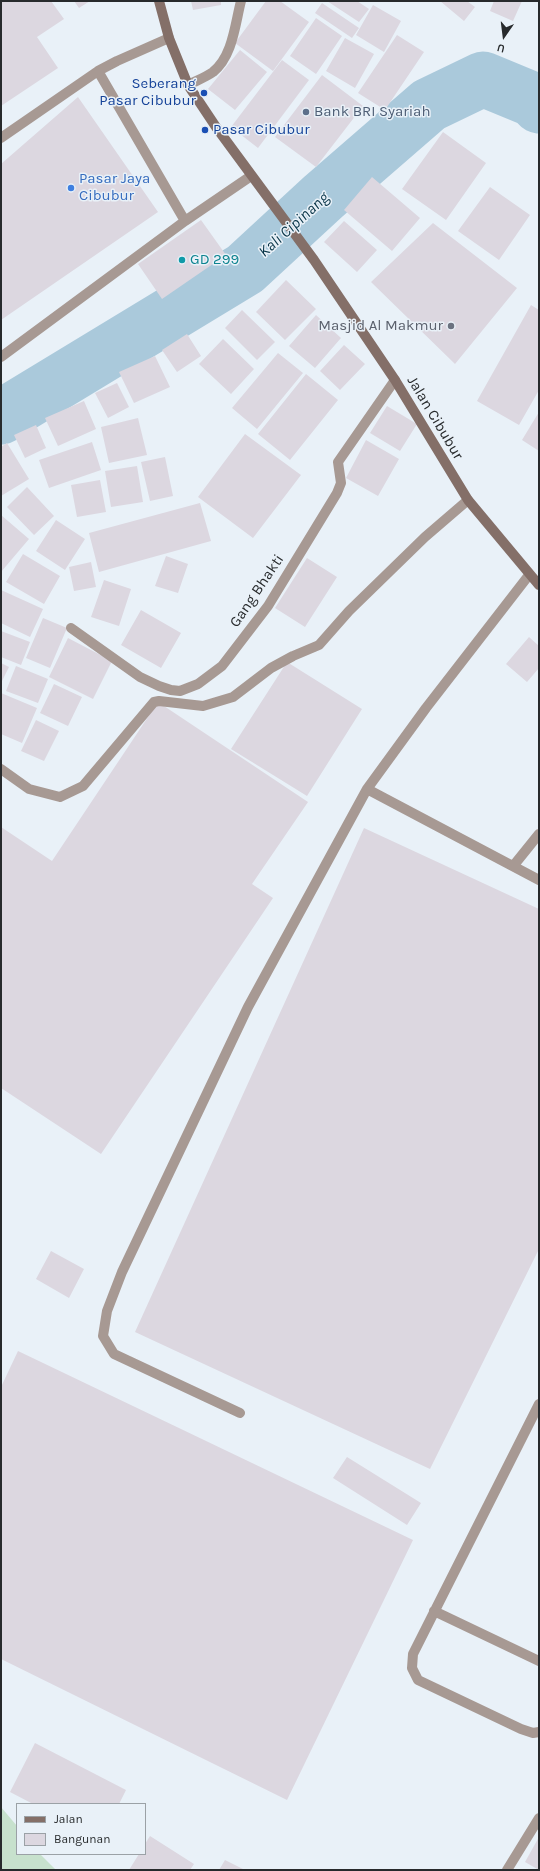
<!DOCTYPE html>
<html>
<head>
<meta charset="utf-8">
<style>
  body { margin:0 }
  #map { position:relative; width:540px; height:1871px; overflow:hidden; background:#e9f1f8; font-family:Karla,sans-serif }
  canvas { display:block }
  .frame { position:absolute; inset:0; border:2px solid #272a2c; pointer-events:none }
  .legend { position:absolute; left:16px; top:1803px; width:130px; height:52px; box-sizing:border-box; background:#e9f1f8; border:1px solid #9ba1a6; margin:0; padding:5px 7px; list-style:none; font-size:12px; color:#272a2c }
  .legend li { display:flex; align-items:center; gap:8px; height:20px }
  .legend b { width:20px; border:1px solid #9ba1a6 }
  .north { position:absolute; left:484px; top:16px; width:40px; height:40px; -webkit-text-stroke:3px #e9f1f8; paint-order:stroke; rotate:194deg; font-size:11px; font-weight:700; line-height:16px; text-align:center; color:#272a2c }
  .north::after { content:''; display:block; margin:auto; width:14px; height:18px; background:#272a2c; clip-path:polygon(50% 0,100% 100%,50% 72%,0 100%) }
</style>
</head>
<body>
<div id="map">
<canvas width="540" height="1871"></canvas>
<div class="frame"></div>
<ul class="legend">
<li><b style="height:5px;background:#846f68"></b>Jalan</li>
<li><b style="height:11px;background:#dcd7e0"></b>Bangunan</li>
</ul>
<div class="north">U</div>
</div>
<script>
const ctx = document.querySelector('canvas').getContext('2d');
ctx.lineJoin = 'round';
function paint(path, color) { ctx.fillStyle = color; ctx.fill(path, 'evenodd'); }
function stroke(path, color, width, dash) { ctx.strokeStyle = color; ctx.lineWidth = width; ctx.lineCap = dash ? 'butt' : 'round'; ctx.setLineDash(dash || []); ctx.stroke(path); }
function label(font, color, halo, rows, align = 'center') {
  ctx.font = font + ' Karla,sans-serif'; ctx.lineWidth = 3; ctx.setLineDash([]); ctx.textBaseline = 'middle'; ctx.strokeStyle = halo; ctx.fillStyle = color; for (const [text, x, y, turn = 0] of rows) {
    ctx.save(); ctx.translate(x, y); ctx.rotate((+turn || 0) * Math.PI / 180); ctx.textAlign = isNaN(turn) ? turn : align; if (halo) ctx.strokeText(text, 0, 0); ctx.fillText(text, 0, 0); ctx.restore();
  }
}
paint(new Path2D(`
  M1 1807 17 1826V1854H40L56 1870H1Z`), '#c7e1cd');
stroke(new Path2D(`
  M1 417 245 269 323 197 429 105 483 79 534 100 539 106`), '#aac9db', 55);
paint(new Path2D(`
  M1 1H51L64 19 37 37 58 68 1 106Z
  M74 1H90L79 8Z
  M191 1H221V5L193 10Z
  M266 1H280L309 22 273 71 235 43Z
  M327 1H357L369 9 359 22Z
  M440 1H467L475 7 464 21Z
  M494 1H522L513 21 490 11Z
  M322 3 359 28 352 38 315 13Z
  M373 5 401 21 384 52 356 35Z
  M316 18 342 36 316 74 290 56Z
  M397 35 424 52 385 110 358 93Z
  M345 38 374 54 355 88 326 71Z
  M240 50 267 72 235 110 208 89Z
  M282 60 309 80 258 148 231 127Z
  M322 75 363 106 316 167 275 137Z
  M78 97 158 212 1 320V164Z
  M443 132 486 163 446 220 402 189Z
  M372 177 420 218 392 251 344 210Z
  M490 187 530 215 499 260 458 231Z
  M201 220 226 255 162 299 138 264Z
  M344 221 377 250 357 272 324 242Z
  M433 223 517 288 455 364 371 282Z
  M286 280 316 309 285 340 256 312Z
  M531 305 539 310V390L519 425 477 401Z
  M242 310 275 342 257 360 225 328Z
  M316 315 341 338 315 368 289 346Z
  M187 334 201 356 177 372 162 350Z
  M223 339 254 369 231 394 199 364Z
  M344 345 365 364 340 390 320 371Z
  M278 353 303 373 257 429 232 408Z
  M155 356 170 387 134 403 119 372Z
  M306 374 338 400 290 460 258 434Z
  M117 383 129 407 108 418 95 393Z
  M84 401 96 429 58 446 45 418Z
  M387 406 417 424 400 451 370 433Z
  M539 412V451L522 440Z
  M138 418 147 455 109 463 101 427Z
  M36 425 46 448 25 458 14 435Z
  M245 434 301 475 253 538 198 497Z
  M366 440 399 459 378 496 346 478Z
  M92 442 101 470 49 488 39 460Z
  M7 443 29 479 1 496V447Z
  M165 457 173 496 150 501 141 462Z
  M137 466 143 502 111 507 105 471Z
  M100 480 106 512 77 517 71 485Z
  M27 487 54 516 34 535 7 507Z
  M200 503 211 541 99 572 89 533Z
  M1 515 29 539 1 572Z
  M56 520 85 539 65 570 36 551Z
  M23 554 60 576 44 604 6 582Z
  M166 556 188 564 178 593 155 586Z
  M307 558 337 577 305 627 275 608Z
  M91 562 96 587 74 591 69 567Z
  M104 580 131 589 119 626 91 617Z
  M1 590 43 609 30 637 1 623Z
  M141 610 181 633 161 668 121 645Z
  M43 618 67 628 50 668 26 658Z
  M1 631 30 642 21 665 1 657Z
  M529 637 539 646V668L527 682 506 664Z
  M68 638 112 661 93 699 49 677Z
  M287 662 362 709 307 796 231 749Z
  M1 663 9 667 1 683Z
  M16 666 48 679 38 703 6 691Z
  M54 684 82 697 68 726 40 713Z
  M1 693 37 708 22 743 1 734Z
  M158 702 308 802 252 884 273 898 101 1154 1 1088V827L52 861Z
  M36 720 59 731 44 761 21 751Z
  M364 828 539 909V1249L430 1469 135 1332Z
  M51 1251 84 1269 69 1298 36 1279Z
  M18 1351 413 1540 287 1800 1 1659V1387Z
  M347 1457 421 1503 407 1525 333 1478Z
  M35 1743 126 1790 119 1804H33L10 1792Z
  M150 1836 194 1864 190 1870H129L139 1854H145V1844Z
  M539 1837V1870L525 1862Z
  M225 1860 245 1870H219Z`), '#dcd7e0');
stroke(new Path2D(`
  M169 38 117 61 98 71 185 221 251 176
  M1 138 98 71
  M1 357 185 221
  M1 769 29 789 60 797 83 786 154 702 159 701 203 706 233 697 271 668 293 656 319 645 349 611 425 537 468 500
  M367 789 539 880
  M514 865 539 834
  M539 1404 413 1654 412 1668 418 1680 521 1729 533 1733 539 1732
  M240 1413 114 1354 103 1336 107 1311 122 1272 248 1007 367 789 426 708 529 575
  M434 1611 539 1661
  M507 1870 539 1818`), '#a79993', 10);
stroke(new Path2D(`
  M188 85C196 81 206 77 213 72 233 56 235 24 241 1
  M71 628 140 677 159 686 171 690 180 691 198 684 222 666 268 606 337 493 341 483 338 462 395 380`), '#a79993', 10);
stroke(new Path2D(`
  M159 1 169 38 188 85 216 127 314 260 395 380 468 500 539 585`), '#846f68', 10);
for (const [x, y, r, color] of [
  [204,93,4,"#1a4fb4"],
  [306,112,4,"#5c6f8a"],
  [205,130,4,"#1a4fb4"],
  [71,188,4,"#3f7fe0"],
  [182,260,4,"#0f9aa8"],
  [451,326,4,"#6b7280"]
]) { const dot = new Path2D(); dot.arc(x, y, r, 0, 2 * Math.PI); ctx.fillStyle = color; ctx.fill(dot); stroke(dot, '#e9f1f8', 1.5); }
label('15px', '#164399', '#e9f1f8', [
  ["Seberang",196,84],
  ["Pasar Cibubur",196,101],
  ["Pasar Cibubur",213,130,"left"]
], 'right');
label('15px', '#4e5e75', '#e9f1f8', [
  ["Bank BRI Syariah",314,112]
], 'left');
label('15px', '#366cbe', '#e9f1f8', [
  ["Pasar Jaya",79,179],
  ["Cibubur",79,196]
], 'left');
label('15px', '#0d838f', '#e9f1f8', [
  ["GD 299",190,260]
], 'left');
label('15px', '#5b616d', '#e9f1f8', [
  ["Masjid Al Makmur",443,326]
], 'right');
label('15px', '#272a2c', '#e9f1f8', [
  ["Jalan Cibubur",435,418,59],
  ["Gang Bhakti",257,591,-56]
]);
label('italic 16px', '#0a3649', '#e9f1f8', [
  ["Kali Cipinang",294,225,-42]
]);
</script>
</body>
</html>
